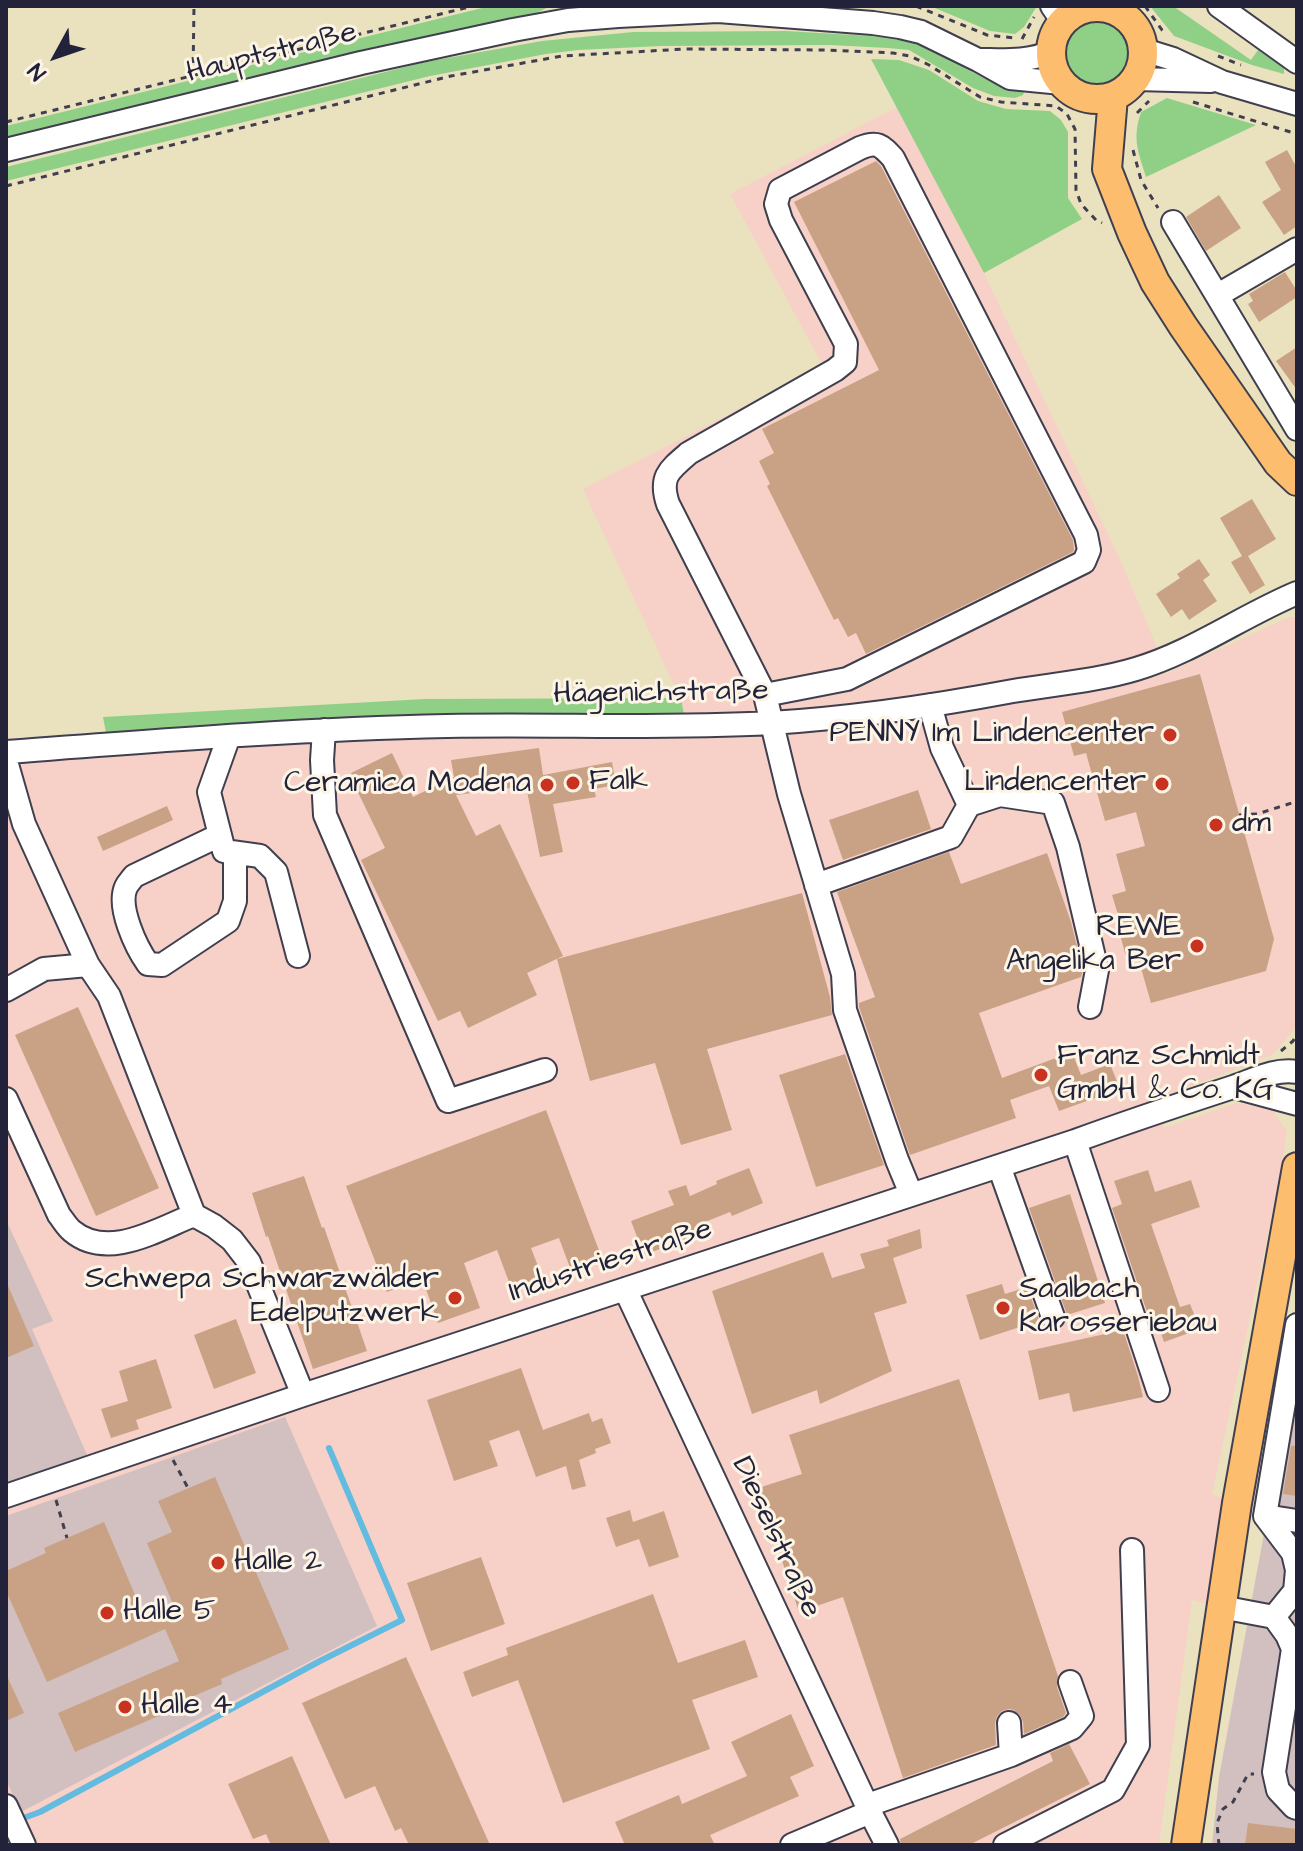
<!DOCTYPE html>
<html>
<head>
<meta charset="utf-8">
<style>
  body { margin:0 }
  #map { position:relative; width:1303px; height:1851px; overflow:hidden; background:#eae1be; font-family:"Architects Daughter",sans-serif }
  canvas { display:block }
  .frame { position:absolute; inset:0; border:8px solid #22223b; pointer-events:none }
  .north { position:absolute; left:16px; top:16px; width:80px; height:80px; -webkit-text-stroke:6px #fcf5e5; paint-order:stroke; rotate:230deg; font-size:22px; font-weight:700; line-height:32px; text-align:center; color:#22223b }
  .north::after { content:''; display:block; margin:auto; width:28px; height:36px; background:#22223b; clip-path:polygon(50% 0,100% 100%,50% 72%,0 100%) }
</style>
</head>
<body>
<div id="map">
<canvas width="1303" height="1851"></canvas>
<div class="frame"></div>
<div class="north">N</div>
</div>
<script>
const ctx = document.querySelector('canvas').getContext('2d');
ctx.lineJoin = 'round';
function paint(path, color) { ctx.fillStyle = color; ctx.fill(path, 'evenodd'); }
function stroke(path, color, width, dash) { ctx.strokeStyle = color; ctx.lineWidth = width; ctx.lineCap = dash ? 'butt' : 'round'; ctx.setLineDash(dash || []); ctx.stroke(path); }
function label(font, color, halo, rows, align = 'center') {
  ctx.font = font + ' "Architects Daughter",sans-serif'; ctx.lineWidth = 6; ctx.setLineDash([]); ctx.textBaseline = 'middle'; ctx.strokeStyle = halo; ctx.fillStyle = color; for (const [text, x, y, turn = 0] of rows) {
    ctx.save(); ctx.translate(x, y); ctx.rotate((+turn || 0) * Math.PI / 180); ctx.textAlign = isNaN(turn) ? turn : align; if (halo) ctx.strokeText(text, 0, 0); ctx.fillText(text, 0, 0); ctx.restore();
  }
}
paint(new Path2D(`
  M897 107 984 273 1124 568 1157 648 1094 678 1167 673 1289 617H1297V1016L1294 1030 1272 1055 1155 1100 1164 1128 1236 1103 1271 1109 1287 1131 1280 1178 1212 1494 1237 1503 1221 1607 1192 1600 1159 1845H11L6 1835V738H107L683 715 680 698 583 489 823 366 730 194Z`), '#f7d1c7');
paint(new Path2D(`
  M6 1220 53 1321 32 1329 87 1455 6 1484Z
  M1297 1355V1845H1212L1219 1777Z
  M285 1417 377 1626 21 1812 6 1780V1516Z`), '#d2bfc0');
paint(new Path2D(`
  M490 6H551L534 14 423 38 6 141V126Z
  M930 6H1037L1024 27 1015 34 990 31Z
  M1150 6H1173L1251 60 1258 50 1284 68V74L1252 65 1174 36Z
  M1062 52a36 36 0 1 1 72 0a36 36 0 1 1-72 0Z
  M786 31 888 37 918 43 987 80 1025 89 1023 95 1015 98 994 96 973 88 909 50 888 48 830 45 661 46 578 50 546 54 430 76 6 181V167L425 62 542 41 633 32Z
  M871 59 899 60 929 70 978 101 1006 109 1050 111 1061 120 1068 132V198L1082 219 984 273Z
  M1167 98 1256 125 1146 177C1138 151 1132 139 1141 112Z
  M681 698 684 715 107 738 103 717 425 699Z`), '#90d086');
stroke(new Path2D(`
  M18 1820 40 1812 320 1661 402 1620 329 1448`), '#63bbe0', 6);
paint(new Path2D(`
  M1287 150 1297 168V226L1284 235 1262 202 1281 190 1265 162Z
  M876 161 881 166 1073 540 1074 549 1073 552 866 654 856 633 848 637 838 618 834 620 767 486 770 484 759 461 774 453 762 429 879 370 794 202Z
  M1219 195 1241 228 1206 251 1186 217Z
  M1285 272 1297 291V297L1259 322 1248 304 1253 301 1249 294Z
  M1297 347V390L1276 361Z
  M1252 499 1276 539 1248 556 1265 585 1250 594 1231 562 1242 556 1220 518Z
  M1199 559 1210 575 1203 580 1217 601 1189 620 1182 609 1171 617 1156 594 1180 578 1177 574Z
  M1200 674 1274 939 1266 971 1151 1003 1137 954 1126 957 1116 919 1119 918 1112 895 1126 891 1116 854 1145 846 1136 812 1105 821 1086 753 1074 756 1062 712Z
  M539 748 543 775 612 762 616 785 594 789 596 797 553 804 563 852 540 857 526 786 456 795 476 836 500 824 563 956 527 973 537 995 468 1028 460 1011 438 1021 361 860 385 848 352 780 351 773 392 753 413 797 454 777 451 760Z
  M918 790 931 829 843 860 829 820Z
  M167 806 173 820 103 851 97 837Z
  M949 852 961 884 1047 853 1071 922 1083 970 1081 977 979 1013 1002 1078 1072 1052 1081 1075 1110 1064 1120 1089 1059 1111 1049 1086 1010 1100 1016 1118 910 1155 859 1007V1003L875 997 837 892Z
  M802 893 830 997 832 1015 707 1049 732 1130 681 1145 655 1063 590 1081 557 959Z
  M78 1007 159 1188 96 1216 15 1035Z
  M845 1054 884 1165 816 1187 779 1075Z
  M546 1110 603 1261 572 1273 559 1238 531 1248 543 1279 512 1290 497 1250 464 1263 480 1308 438 1323 422 1278 387 1292 346 1186Z
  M749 1168 763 1203 732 1216 730 1212 700 1224 704 1232 644 1255 631 1221 674 1205 668 1191 686 1185 690 1196 717 1184 716 1181Z
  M1148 1170 1155 1192 1191 1180 1200 1207 1151 1224 1180 1307 1190 1304 1200 1329 1164 1342 1153 1310 1147 1312 1112 1208 1122 1204 1114 1181Z
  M304 1176 322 1228 324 1227 367 1351 313 1369 268 1236 266 1237 252 1193Z
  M1070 1194 1105 1303 1067 1315 1029 1208Z
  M920 1229 922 1248 893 1258 907 1303 874 1313 892 1371 820 1404 817 1390 752 1414 712 1291 823 1252 832 1278 865 1268 860 1254 889 1246 887 1240Z
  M6 1281 34 1346 6 1358Z
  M1002 1284 1005 1294 1027 1287 1041 1324 1023 1329V1326L980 1340 966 1295Z
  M236 1319 256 1373 214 1389 194 1335Z
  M1123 1330 1138 1376 1143 1397 1073 1412 1069 1393 1039 1400 1028 1351Z
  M156 1359 172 1408 136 1420 139 1429 111 1438 101 1409 128 1401 119 1371Z
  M521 1368 543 1430 589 1413 592 1422 602 1418 611 1443 595 1449 596 1453 579 1460 586 1486 572 1490 566 1466 536 1477 519 1430 489 1441 498 1466 454 1481 427 1400Z
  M959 1379 1058 1676 1057 1687 1066 1713 1063 1717 1024 1734 1023 1722 1020 1715 1014 1710 1009 1709 1002 1711 997 1716 995 1723 996 1745 903 1778 843 1597 799 1612 758 1488 802 1474 789 1435Z
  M1291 1446H1297V1496L1283 1494Z
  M215 1477 289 1649 221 1679 222 1684 189 1698 191 1702 75 1752 58 1713 179 1661 165 1629 47 1682 6 1591V1571L46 1553 44 1548 104 1522 144 1616 173 1604 147 1543 172 1532 158 1501Z
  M630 1510 633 1522 664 1511 679 1557 649 1567 639 1539 616 1547 606 1518Z
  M481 1557 505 1624 431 1651 407 1583Z
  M653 1594 678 1663 745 1640 758 1677 692 1700 710 1749 563 1803 518 1680 472 1697 463 1672 508 1655 506 1648Z
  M406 1657 490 1845H409L401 1828 395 1831 375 1786 345 1799 302 1703Z
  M6 1674 24 1713 6 1721Z
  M791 1714 814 1766 790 1777 799 1796 710 1835 715 1845H625L615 1822 679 1795 682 1804 747 1776 731 1742Z
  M1069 1744 1090 1784 969 1845H901L900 1839 1053 1761 1050 1753Z
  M292 1756 316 1811 331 1845H271L266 1834 253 1839 228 1784Z
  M1248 1823 1297 1829V1845H1245Z`), '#c9a286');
const minor = new Path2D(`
  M1052 6 1063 22
  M1219 6 1297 62
  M1144 50 1173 59 1222 82 1297 104
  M979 60C1004 60 1028 62 1051 52
  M1136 79 1211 81
  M6 150 361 63 513 30 568 20 618 16 718 11 873 23 900 27 921 32 978 60 1010 78 1062 83
  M1173 222 1297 429
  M1218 295 1297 249
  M765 695 847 679 1084 562 1089 550 1086 535 893 158C881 145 877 141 860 148L780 190 776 204 781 220 846 344 845 362 835 370 689 453C669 470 659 477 668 504L765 695 789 794 843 974 845 1010 897 1160 911 1194
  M930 705 942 748 969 805
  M324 730 322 760 325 815 448 1101 545 1070
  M229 736 209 792 224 851 260 856 276 872 298 956
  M6 752C153 741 300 729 447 726 555 724 663 729 771 723 852 718 933 706 1013 691 1054 684 1096 681 1136 669 1193 652 1242 616 1297 593
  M6 761 24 824 88 965
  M220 835 134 876C131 880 128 883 126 887 117 907 136 947 148 964L162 965 228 921 235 901V853
  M816 885 951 837 969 805 1000 795 1053 803 1068 847 1097 970 1090 1007
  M6 990 44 969 88 965 109 996 194 1215 214 1226 232 1240 249 1262 303 1395
  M1234 1087 1297 1104
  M6 1099 59 1215C63 1220 67 1227 72 1231 108 1261 158 1229 194 1215
  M1075 1141 1158 1390
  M999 1166 1053 1317
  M625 1289 870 1812 792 1845
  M1297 1325 1265 1516 1293 1553 1297 1570 1295 1591 1274 1617 1287 1635 1293 1649 1274 1772 1278 1790 1294 1807 1297 1808
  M6 1496 303 1395 1075 1141C1127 1122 1178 1105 1230 1088 1252 1081 1274 1068 1297 1072
  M1265 1516 1297 1521
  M1221 1607 1274 1617
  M1009 1723 1011 1755
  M868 1805 1011 1755 1072 1728 1082 1716 1070 1682
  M6 1806 24 1845
  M870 1812 887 1845
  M1005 1845 1113 1790 1138 1745 1132 1550`);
const major = new Path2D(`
  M1051 53a46 46 0 1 1 92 0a46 46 0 1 1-92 0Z
  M1113 97 1107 169 1132 233 1155 282 1183 326 1278 463 1297 481
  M1186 1845 1237 1503 1297 1167`);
stroke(minor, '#403f4f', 26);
stroke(major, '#403f4f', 32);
stroke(new Path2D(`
  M916 6 987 35 1015 38
  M1145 6 1162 30 1167 34
  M1022 39 1034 17
  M1218 56 1241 65
  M193 75 194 6
  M1193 102 1297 134
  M1137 113 1149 101
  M6 122 473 6
  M1133 150 1141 180 1158 208
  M6 186 451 76 562 56 685 49 827 50 893 53 910 56 929 65 980 97 1001 102 1056 106 1067 114 1075 129 1076 190 1081 204 1096 220 1102 223
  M1239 815 1257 814 1295 802
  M1281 1051 1293 1041 1297 1034
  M173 1460 188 1488
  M56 1500 67 1538
  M1219 1845 1217 1823 1223 1809 1233 1802 1248 1774H1254`), '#403f4f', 3, [6, 6]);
stroke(minor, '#fff', 22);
stroke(major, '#fcbd6e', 28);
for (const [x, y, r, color] of [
  [1170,735,8,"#c8321e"],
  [573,783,8,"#c8321e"],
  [1162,784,8,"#c8321e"],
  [547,785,8,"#c8321e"],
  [1216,825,8,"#c8321e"],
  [1197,946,8,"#c8321e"],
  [1041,1075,8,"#c8321e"],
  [455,1298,8,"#c8321e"],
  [1003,1308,8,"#c8321e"],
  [218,1563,8,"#c8321e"],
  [107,1613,8,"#c8321e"],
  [125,1707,8,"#c8321e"]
]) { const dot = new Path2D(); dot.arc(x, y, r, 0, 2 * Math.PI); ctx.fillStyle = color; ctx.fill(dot); stroke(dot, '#fcf5e5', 3); }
label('30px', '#22223b', '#fcf5e5', [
  ["Hauptstraße",272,54,-14],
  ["Hägenichstraße",661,694,-1],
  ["Industriestraße",611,1262,-18],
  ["Dieselstraße",775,1538,65]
]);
label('30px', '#22223b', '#fcf5e5', [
  ["PENNY Im Lindencenter",1154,735,"right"],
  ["Falk",589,783],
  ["Lindencenter",1146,784,"right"],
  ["Ceramica Modena",531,785,"right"],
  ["dm",1232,825],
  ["REWE",1181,929,"right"],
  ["Angelika Ber",1181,963,"right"],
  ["Franz Schmidt",1057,1058],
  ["GmbH & Co. KG",1057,1092],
  ["Schwepa Schwarzwälder",439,1281,"right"],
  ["Edelputzwerk",439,1315,"right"],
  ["Saalbach",1019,1291],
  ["Karosseriebau",1019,1325],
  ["Halle 2",234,1563],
  ["Halle 5",123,1613],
  ["Halle 4",141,1707]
], 'left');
</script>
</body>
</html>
